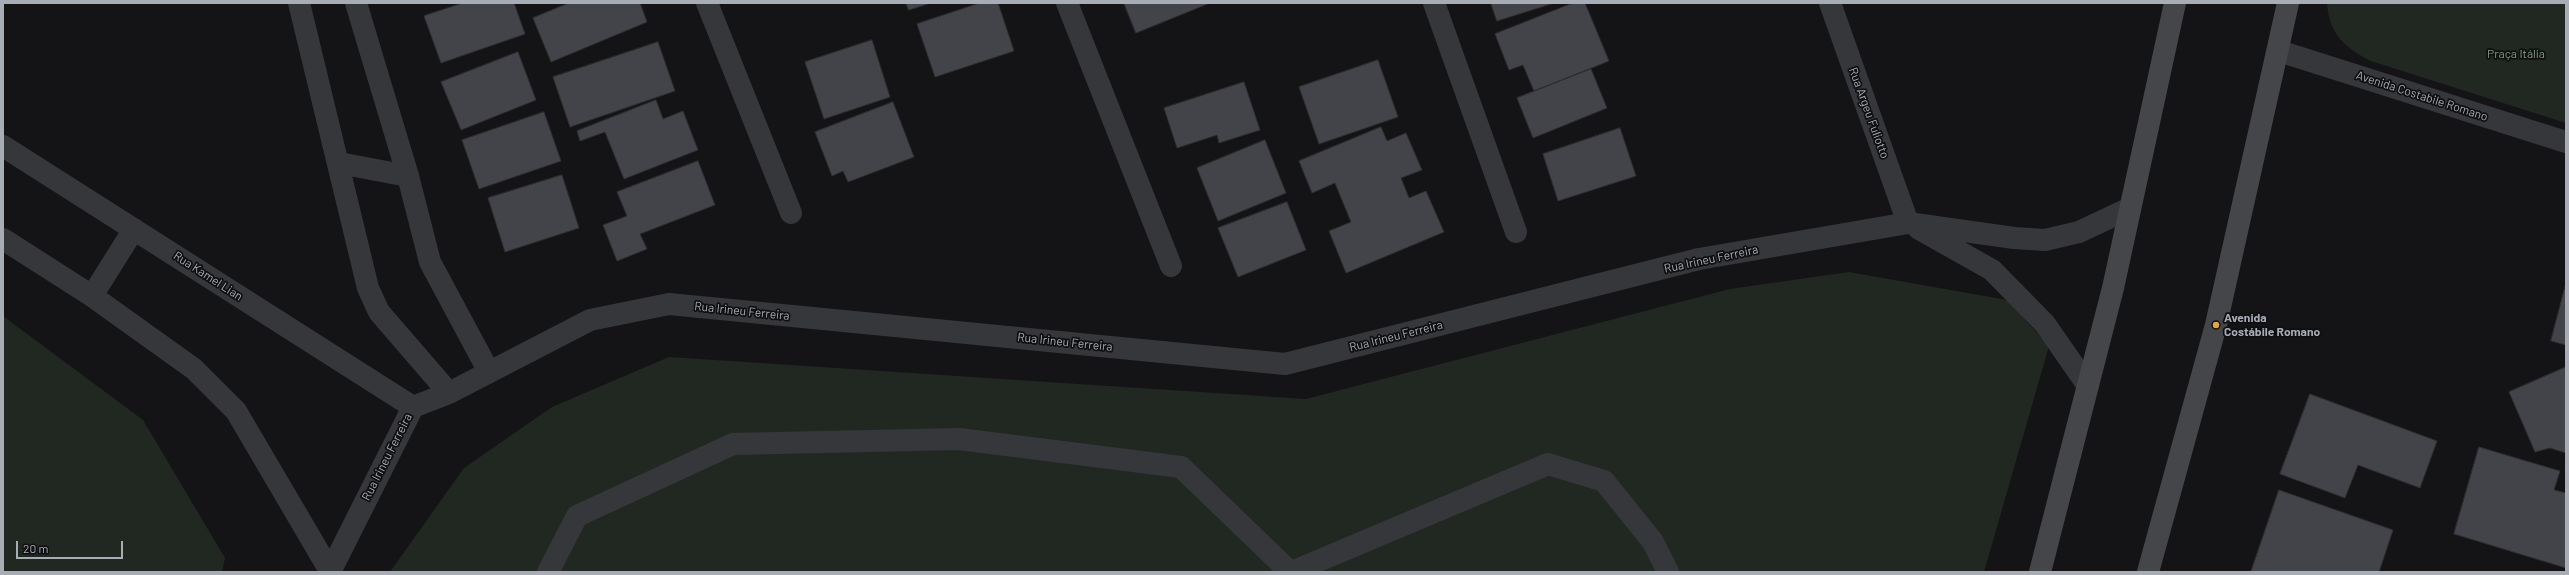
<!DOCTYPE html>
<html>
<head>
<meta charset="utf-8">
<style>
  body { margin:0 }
  #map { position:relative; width:2569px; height:575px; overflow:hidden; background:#141416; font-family:Barlow,sans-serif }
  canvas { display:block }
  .frame { position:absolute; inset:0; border:4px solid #a7acb5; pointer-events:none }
  .scale { position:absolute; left:16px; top:541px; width:107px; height:18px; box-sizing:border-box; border:2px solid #a7acb5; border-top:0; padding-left:5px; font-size:12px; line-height:14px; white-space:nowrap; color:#a7acb5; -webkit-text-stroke:3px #0f0f11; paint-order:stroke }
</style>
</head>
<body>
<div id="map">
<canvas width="2569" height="575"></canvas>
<div class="frame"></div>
<div class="scale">20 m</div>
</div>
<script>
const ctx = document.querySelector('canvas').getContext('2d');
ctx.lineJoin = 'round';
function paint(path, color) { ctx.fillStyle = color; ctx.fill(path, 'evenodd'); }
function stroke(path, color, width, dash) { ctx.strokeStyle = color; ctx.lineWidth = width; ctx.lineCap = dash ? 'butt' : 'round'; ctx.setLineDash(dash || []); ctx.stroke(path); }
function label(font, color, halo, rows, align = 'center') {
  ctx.font = font + ' Barlow,sans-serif'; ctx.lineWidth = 3.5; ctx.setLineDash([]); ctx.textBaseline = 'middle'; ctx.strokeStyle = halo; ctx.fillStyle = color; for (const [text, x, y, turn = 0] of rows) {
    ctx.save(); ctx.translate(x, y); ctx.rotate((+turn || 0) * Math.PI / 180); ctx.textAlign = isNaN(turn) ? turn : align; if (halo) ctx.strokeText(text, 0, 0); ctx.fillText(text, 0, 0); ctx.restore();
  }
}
paint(new Path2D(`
  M2327 3H2566V123L2371 61C2345 48 2329 34 2327 3Z
  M1849 272 2007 300 2049 346 1984 572H390L464 468 552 407 669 357 1306 399 1730 289Z
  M3 316 143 420 225 558 222 572H3Z`), '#212822');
const building = new Path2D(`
  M463 3H514L525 34 441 63 424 16Z
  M569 3H640L647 22 551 62 533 18Z
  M906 3H931L909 10Z
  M980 3H998L1014 51 935 77 917 24Z
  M1124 3H1210L1136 33Z
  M1491 3H1554L1497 21Z
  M1573 3H1585L1609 61 1534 91 1523 65 1509 70 1495 34Z
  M872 40 890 97 824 119 805 62Z
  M658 42 675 91 570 127 553 77Z
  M518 52 536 100 461 130 441 82Z
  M1378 60 1398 117 1319 144 1299 87Z
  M1591 69 1607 108 1533 138 1517 98Z
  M1244 82 1260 130 1219 143 1217 135 1177 148 1164 108Z
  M656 100 663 119 683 111 698 150 624 179 605 132 580 141 577 131Z
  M893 102 914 157 848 182 843 171 832 176 815 132Z
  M544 112 561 161 479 189 462 140Z
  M1381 127 1387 141 1406 133 1422 170 1401 178 1409 198 1426 191 1444 232 1346 273 1329 231 1351 222 1335 183 1312 193 1299 161Z
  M1620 128 1636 176 1558 201 1543 154Z
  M1265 140 1286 193 1218 221 1197 168Z
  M698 161 715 205 640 234 647 249 617 261 603 225 627 216 617 192Z
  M562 175 579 228 505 252 488 198Z
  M1287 202 1306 250 1238 277 1218 228Z
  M2566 283V345L2551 341Z
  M2566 367V453L2550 448 2535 452 2509 392Z
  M2310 394 2437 441 2420 488 2358 465 2345 498 2280 474Z
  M2479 447 2560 471 2554 490 2566 493V568L2454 534Z
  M2279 490 2393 530 2379 572H2251Z`);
paint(building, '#434449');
stroke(building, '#2f2f32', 1);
stroke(new Path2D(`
  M548 572 577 516 733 444 959 439 1181 467 1290 572
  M1292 572 1548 464 1604 481 1653 542 1668 572`), '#36373b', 22);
stroke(new Path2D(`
  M299 3 368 288 379 312 449 393
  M356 3 408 176 430 262 489 372
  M707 3 791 213
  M1067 3 1171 266
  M1434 3 1516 232
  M1830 3 1908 223
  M2279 51 2566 142
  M3 146 413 407
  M339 163 408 176
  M1919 229 1992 270 2045 324 2088 386
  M3 239 92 296 194 369 236 411 330 571
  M92 296 134 229
  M330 572 413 407 449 393 590 320 669 304 1285 364 1699 259 1908 223 2014 238 2045 240 2079 232 2130 208`), '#36373b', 22);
stroke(new Path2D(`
  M2040 572 2113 288 2175 3
  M2148 572 2216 325 2288 3`), '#44464a', 22);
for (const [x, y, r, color] of [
  [2216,325,4,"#e2a840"]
]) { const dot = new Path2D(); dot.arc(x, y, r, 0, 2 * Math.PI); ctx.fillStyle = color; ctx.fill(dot); stroke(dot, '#0f0f11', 1.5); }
label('12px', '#809e81', '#0f0f11', [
  ["Praça Itália",2516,54]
]);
label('12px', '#a7acb5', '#0f0f11', [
  ["Avenida Costabile Romano",2422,96,18],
  ["Rua Argeu Fuliotto",1869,113,70],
  ["Rua Irineu Ferreira",1711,259,-12],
  ["Rua Kamel Lian",208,276,33],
  ["Rua Irineu Ferreira",742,311,6],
  ["Rua Irineu Ferreira",1396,336,-14],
  ["Rua Irineu Ferreira",1065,342,6],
  ["Rua Irineu Ferreira",387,457,-63]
]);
label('bold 12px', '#a7acb5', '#0f0f11', [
  ["Avenida",2224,318],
  ["Costábile Romano",2224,332]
], 'left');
</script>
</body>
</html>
